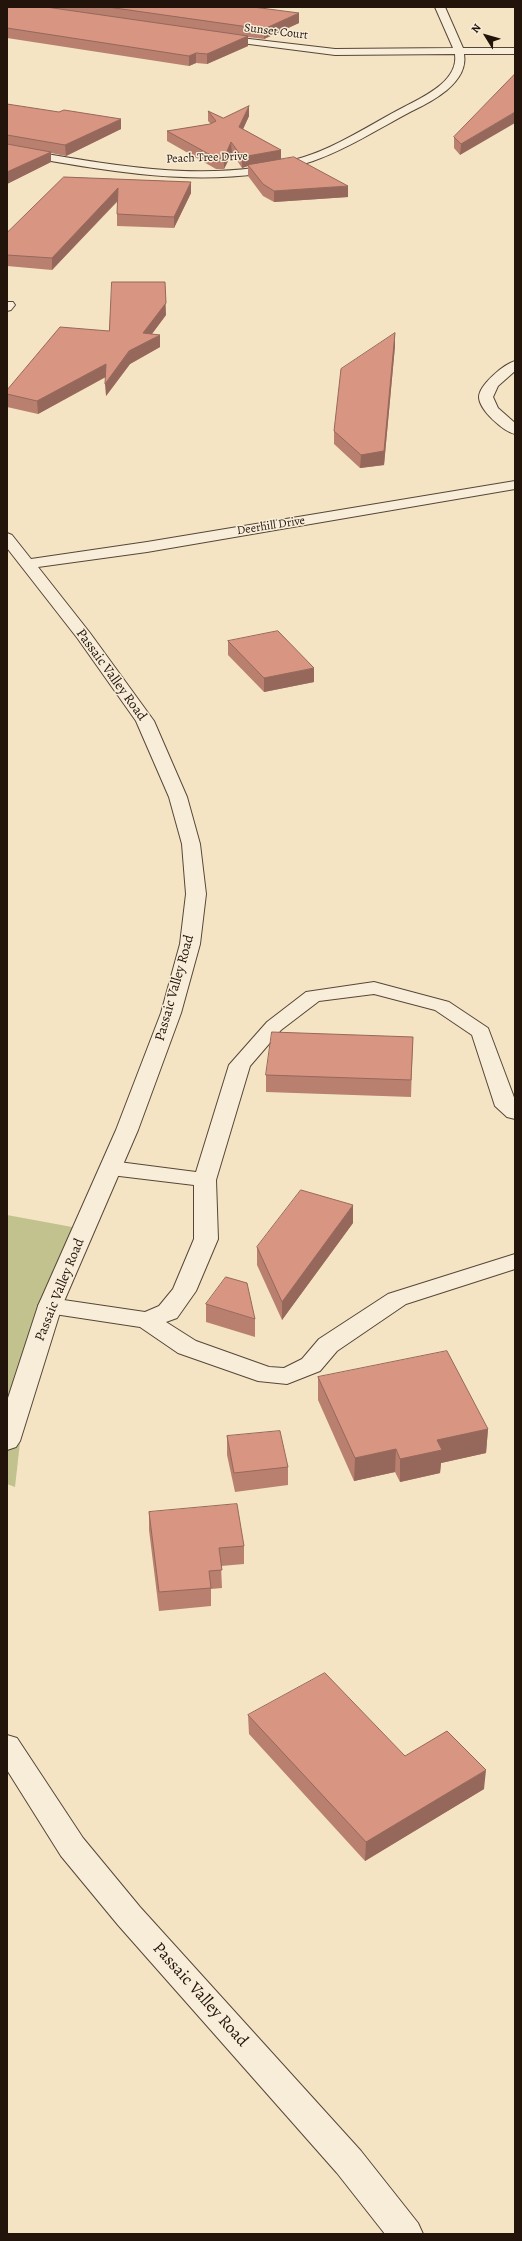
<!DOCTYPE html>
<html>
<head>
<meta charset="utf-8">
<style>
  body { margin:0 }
  #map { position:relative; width:522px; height:2241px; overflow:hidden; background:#f4e4c3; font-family:Alegreya,serif }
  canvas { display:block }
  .frame { position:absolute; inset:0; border:8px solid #22130b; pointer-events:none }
  .north { position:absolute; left:466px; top:16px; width:40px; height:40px; -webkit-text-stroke:3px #f8edd8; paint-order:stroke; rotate:307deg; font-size:11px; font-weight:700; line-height:16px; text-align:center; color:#22130b }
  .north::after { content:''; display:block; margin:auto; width:14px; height:18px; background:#22130b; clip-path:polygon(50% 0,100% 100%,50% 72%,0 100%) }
</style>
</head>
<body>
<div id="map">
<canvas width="522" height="2241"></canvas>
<div class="frame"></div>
<div class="north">N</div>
</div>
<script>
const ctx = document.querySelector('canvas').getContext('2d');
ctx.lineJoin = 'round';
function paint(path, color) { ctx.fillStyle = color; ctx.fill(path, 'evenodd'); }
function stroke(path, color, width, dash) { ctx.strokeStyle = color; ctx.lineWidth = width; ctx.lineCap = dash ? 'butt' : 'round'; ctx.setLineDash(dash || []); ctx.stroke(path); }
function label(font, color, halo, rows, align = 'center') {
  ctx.font = font + ' Alegreya,serif'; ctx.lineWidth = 3; ctx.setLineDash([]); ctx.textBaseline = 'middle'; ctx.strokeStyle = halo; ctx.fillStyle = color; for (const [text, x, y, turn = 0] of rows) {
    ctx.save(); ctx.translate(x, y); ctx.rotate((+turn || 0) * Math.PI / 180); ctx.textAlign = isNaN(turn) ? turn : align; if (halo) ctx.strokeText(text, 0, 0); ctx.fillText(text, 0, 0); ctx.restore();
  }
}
paint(new Path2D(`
  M7 1215 83 1229 25 1398 15 1487 7 1484Z`), '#c2c28f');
const service = new Path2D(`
  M374 982 449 1002 488 1028 515 1100V1119L507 1117 495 1106 472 1035 435 1010 374 994 319 1001 281 1030 250 1066 216 1180 218 1239 196 1291 177 1318 166 1322 196 1341 269 1367 284 1368 302 1359 319 1339 388 1294 515 1254V1269L406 1304 337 1351 320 1371 287 1384 258 1381 178 1353 140 1327 41 1312 38 1306 41 1300 50 1298 145 1312 159 1306 173 1289 194 1239V1185L111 1175 103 1173 100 1168 103 1163 111 1161 196 1172 229 1065 267 1022 306 992Z`);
const minor = new Path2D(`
  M435 7H445L463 48H515V54H464C469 83 431 102 410 112 378 129 347 149 313 161 217 194 103 170 7 153V147C100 163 211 187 304 157 339 146 371 124 404 107 423 97 459 81 455 54L335 55 218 40 215 39V35L335 49 453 48Z
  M7 302H13L15 305 11 310 7 311Z
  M515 361V371L498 386 493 397 498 408 515 423V434C504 432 479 410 479 397 479 385 504 364 515 361Z
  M515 481V489L147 552 38 567 90 633 154 721 187 797 200 844 206 894 200 944 181 1013 138 1130 62 1306 20 1441 16 1447 7 1450V1401L38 1306 116 1130 161 1013 180 944 186 894 182 844 169 797 136 721 78 639 7 548V533L12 535 31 559 147 542Z
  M7 1735 17 1738 83 1838 140 1907 361 2151 418 2223 423 2234H385L337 2173 118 1925 61 1856 7 1770Z`);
stroke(service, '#564739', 2);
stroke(minor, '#564739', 2);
paint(service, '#f8edd8');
paint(minor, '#f8edd8');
paint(new Path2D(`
  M7 7H253L299 23 264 39 248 37V46L207 64 196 63 189 66 7 38Z
  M515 74 460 155 454 148V137Z
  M7 104 121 129 66 156 51 153V162L7 184Z
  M208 111 223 118 249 116 243 129 281 150V159L348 197 274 202 263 196 248 176V166L242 168 232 153 224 169H216L167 141V131L211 124 208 121Z
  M64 177 191 182V193L174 228 117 226V214L118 201 52 270 7 266V233Z
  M166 315 152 334 160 347 130 364 106 396V377L38 414 7 407V390L109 331Z
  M395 333V346L384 465 360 468 334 444V431Z
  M228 641 314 682 264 692 228 655Z
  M413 1037 411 1097 266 1092V1075Z
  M353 1223 282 1320 257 1265V1247Z
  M206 1304 255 1319V1337L206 1322Z
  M318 1377 488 1429 486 1453 441 1463 440 1473 400 1482 395 1472 354 1481 318 1400Z
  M227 1436 288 1467V1485L235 1492 227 1455Z
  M149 1512 244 1546V1564L221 1566 222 1588 211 1589V1606L159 1611 149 1530Z
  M248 1715 405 1756 484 1789 365 1861 249 1734Z`), '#b98070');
paint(new Path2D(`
  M299 13V23L264 39V29Z
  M248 36V46L207 64V54Z
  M196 53V63L189 66V56Z
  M249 106V116L239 138V127Z
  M515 112V123L460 155 461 144Z
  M121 119V129L66 156 65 145Z
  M231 142 232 153 224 169V158Z
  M281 150V161L248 165V166L242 168V157Z
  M51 152V162L7 184V172Z
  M191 182V193L174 228V217Z
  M348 186V197L274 202V191Z
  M118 188 119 199 52 270V258Z
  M165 282 166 315 145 343 160 335V347L130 364 106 396 105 384 143 333Z
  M395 333V346L384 465 360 468 361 455Z
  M106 364 107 376 38 414 37 401Z
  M314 668V682L264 692V678Z
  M353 1205V1223L282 1320V1302Z
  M488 1429 486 1453 441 1463 440 1473 400 1482V1459L437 1440Z
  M396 1449 395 1472 354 1481 355 1458Z
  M486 1770 484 1789 365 1861 366 1842Z`), '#96685b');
const building = new Path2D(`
  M7 7H46L248 36 207 54 196 53 189 56 7 28Z
  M108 7H253L299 13 264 29Z
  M515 74V112L461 144 454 137Z
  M7 104 59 112 64 110 121 119 65 145 7 135Z
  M249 106 239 127 281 150 242 157 231 142 224 158H216L167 131 210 124 216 121 208 111 223 118Z
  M7 144 51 152 7 172Z
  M294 157 348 186 274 191 263 184 248 165Z
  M64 177 191 182 174 217 117 214 118 188 52 258 7 255V233Z
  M112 282H165L166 303 143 333 160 335 129 351 105 384 106 364 37 401 7 394V390L60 327 109 331Z
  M395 333 384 451 361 455 334 431 341 369Z
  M278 631 314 668 264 678 228 641Z
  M272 1032 413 1037 411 1080 266 1075Z
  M301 1190 353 1205 282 1302 257 1247Z
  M226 1277 247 1283 255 1319 206 1304Z
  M447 1351 488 1429 437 1440 442 1450 400 1459 396 1449 355 1458 318 1377Z
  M280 1431 288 1467 234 1473 227 1436Z
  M237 1504 244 1546 219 1548 222 1570 209 1571 211 1588 159 1592 149 1512Z
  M325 1673 405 1756 447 1731 486 1770 366 1842 248 1715Z`);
paint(building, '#d79582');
stroke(building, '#96685b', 1);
label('12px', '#22130b', '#f8edd8', [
  ["Sunset Court",276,32,7],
  ["Peach Tree Drive",207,158,-2],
  ["Deerhill Drive",271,526,-9]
]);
label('14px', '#22130b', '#f8edd8', [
  ["Passaic Valley Road",111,675,54],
  ["Passaic Valley Road",175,988,-74],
  ["Passaic Valley Road",60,1290,-68]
]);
label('17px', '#22130b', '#f8edd8', [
  ["Passaic Valley Road",200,1995,48]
]);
</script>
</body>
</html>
